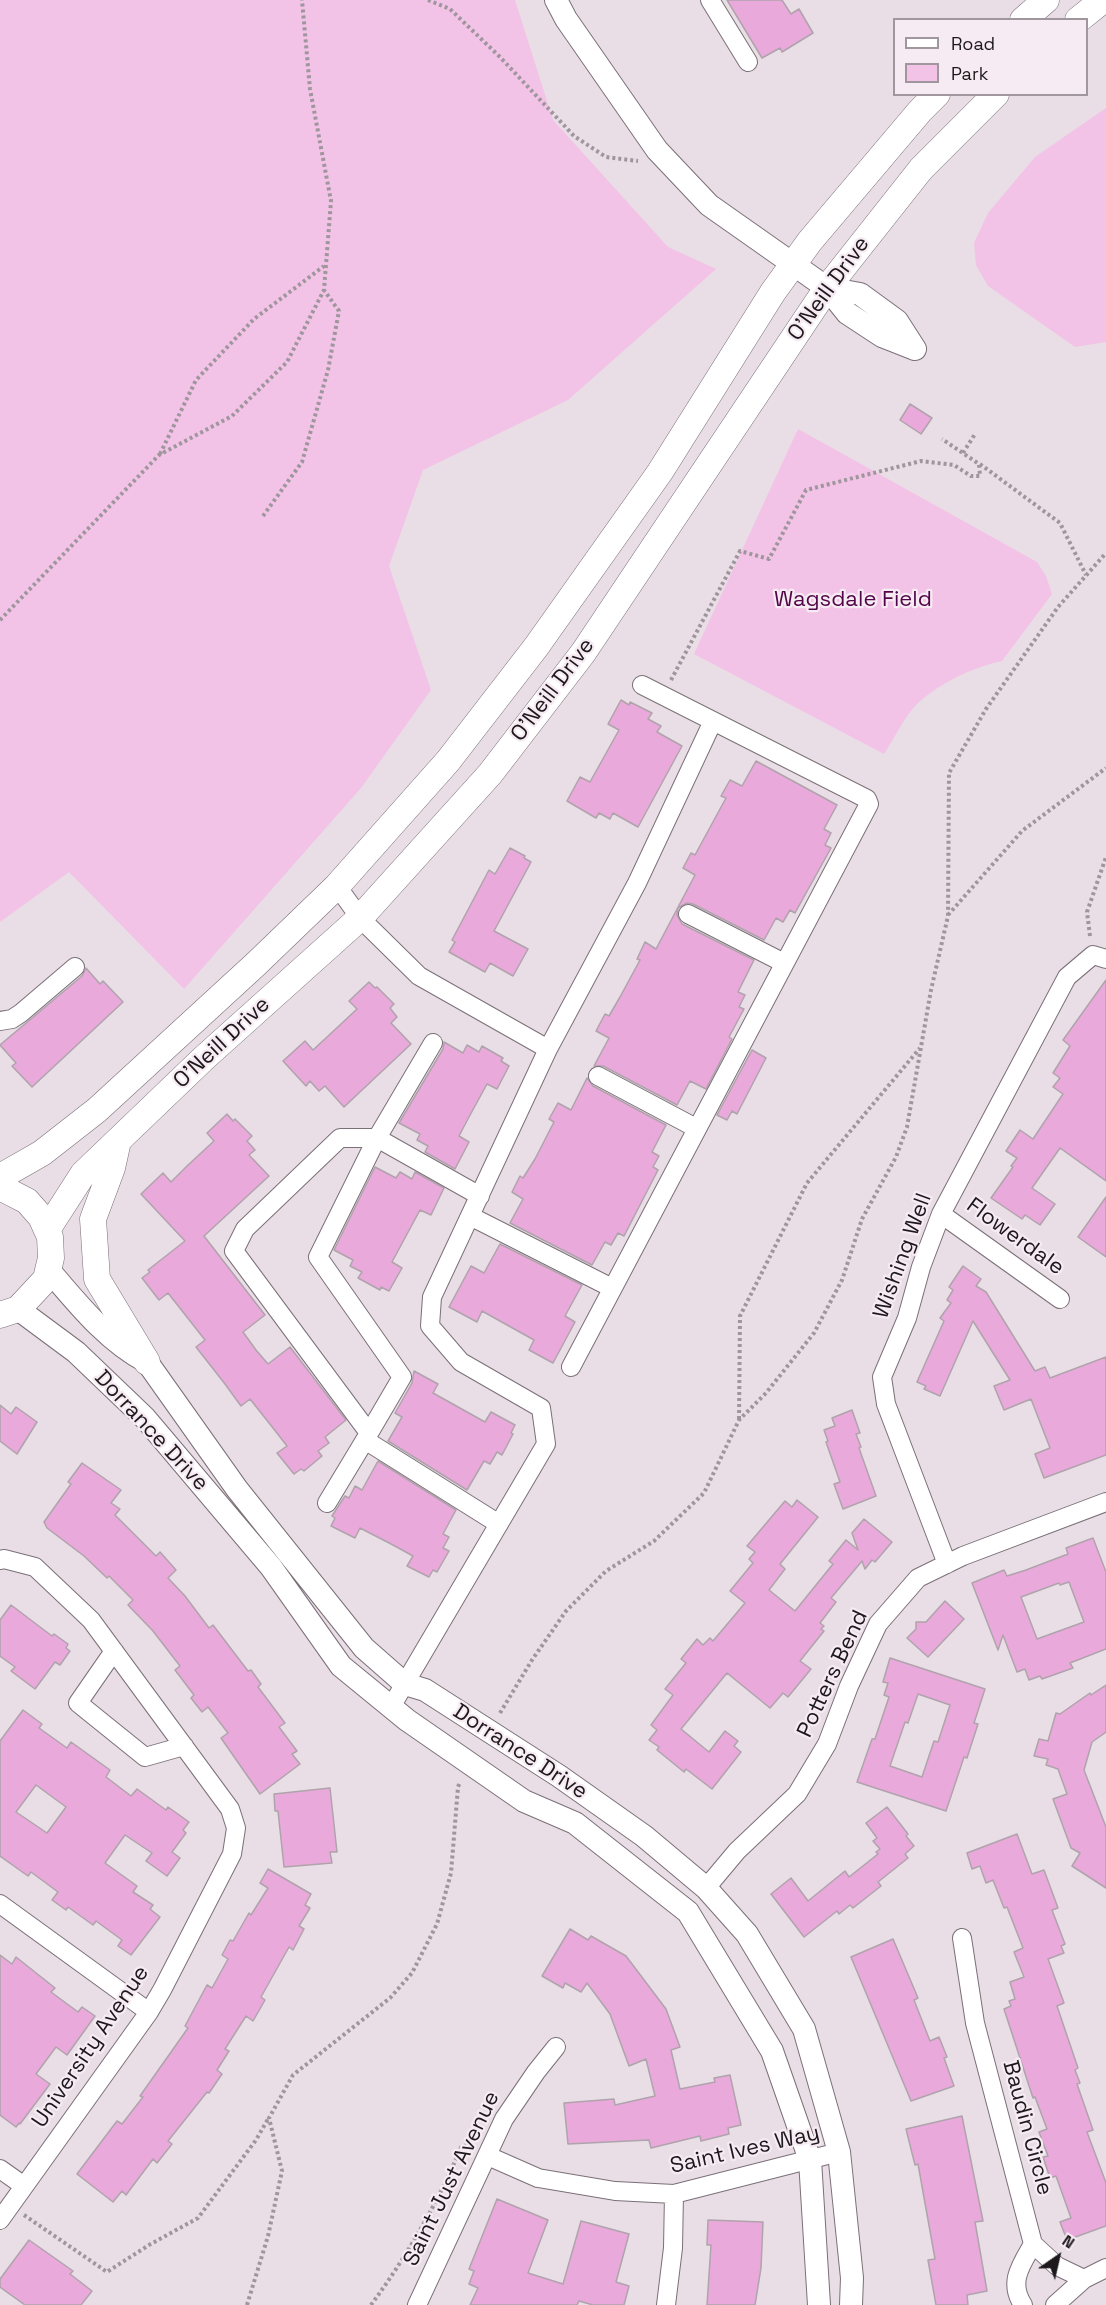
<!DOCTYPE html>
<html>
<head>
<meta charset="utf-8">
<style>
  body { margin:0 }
  #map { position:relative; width:1106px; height:2305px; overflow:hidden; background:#e9dde6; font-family:"Space Grotesk",sans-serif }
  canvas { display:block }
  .legend { position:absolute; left:893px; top:18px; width:195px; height:78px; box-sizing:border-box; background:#f7ebf3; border:2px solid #9f979d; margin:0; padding:8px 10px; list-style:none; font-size:18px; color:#1c181b }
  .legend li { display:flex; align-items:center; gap:12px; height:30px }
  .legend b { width:30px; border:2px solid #9f979d }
  .north { position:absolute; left:1028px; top:2227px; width:60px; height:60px; -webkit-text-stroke:4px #f7ebf3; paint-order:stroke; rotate:34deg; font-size:16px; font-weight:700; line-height:24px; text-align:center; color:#1c181b }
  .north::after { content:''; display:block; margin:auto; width:21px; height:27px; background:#1c181b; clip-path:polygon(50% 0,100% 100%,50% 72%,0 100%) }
</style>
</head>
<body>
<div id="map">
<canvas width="1106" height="2305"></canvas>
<ul class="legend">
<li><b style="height:8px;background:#fff"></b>Road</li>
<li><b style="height:16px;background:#f2c3e6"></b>Park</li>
</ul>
<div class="north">N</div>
</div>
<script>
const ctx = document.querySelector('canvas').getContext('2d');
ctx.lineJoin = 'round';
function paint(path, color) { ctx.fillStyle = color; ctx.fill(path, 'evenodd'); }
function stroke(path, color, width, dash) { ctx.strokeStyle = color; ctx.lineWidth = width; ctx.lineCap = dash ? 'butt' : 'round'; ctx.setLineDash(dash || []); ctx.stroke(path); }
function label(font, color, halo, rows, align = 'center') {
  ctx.font = font + ' "Space Grotesk",sans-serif'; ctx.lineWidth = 4.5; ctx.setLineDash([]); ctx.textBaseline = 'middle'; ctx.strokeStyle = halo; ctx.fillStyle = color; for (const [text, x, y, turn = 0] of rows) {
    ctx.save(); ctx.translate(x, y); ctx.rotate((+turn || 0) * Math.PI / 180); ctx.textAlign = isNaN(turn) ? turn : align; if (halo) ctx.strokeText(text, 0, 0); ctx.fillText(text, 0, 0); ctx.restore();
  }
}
paint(new Path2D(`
  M0 0H515L553 120 668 247 716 269 568 400 423 470 389 566 431 690 361 788 184 989 69 872 0 922Z
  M1106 108V342L1075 347 988 286 976 265 974 243 988 213 1035 157Z
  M798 429 1037 562 1046 576 1052 594 1002 661C973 667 937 684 915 706 903 719 894 739 884 754L694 654Z`), '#f2c3e6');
const building = new Path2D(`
  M727 0H782L791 14 799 9 813 33 782 52 780 48 762 58Z
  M910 404 932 418 921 434 900 420Z
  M621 700 629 705 630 702 652 713 648 719 661 726 657 732 682 746 638 827 613 813 610 819 599 813 596 818 567 801 580 777 590 782 619 730 608 724Z
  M756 761 837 805 824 829 831 833 825 845 831 848 795 913 790 910 783 922 776 918 764 940 693 904 687 903 678 908 677 915 682 924 754 960 738 992 745 995 739 1007 744 1009 729 1037 732 1039 706 1089 690 1081 677 1105 603 1066H594L609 1038 596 1031 605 1014 609 1016 620 997 640 960 637 959 645 942 656 949 695 875 683 868 691 853 695 855 726 798 721 796 730 780 742 786Z
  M510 848 525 856 524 858 531 862 494 931 528 949 513 976 490 963 485 972 449 952 455 942 452 940 489 870 495 874Z
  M86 968 100 984 103 981 123 1002 32 1087 12 1066 16 1063 0 1045 82 976Z
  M1106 980V1181L1060 1148 1032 1188 1055 1204 1040 1225 1025 1215 1022 1219 991 1198 1013 1167 1011 1166 1017 1158 1006 1151 1020 1130 1033 1139 1063 1094 1053 1087 1060 1078 1053 1073 1070 1046 1063 1040Z
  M369 982 375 988 377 987 394 1004 390 1008 397 1017 391 1023 411 1044 344 1107 325 1086 319 1091 310 1081 306 1086 283 1061 305 1041 313 1050 341 1024 357 1009 349 1001Z
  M444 1042 463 1053 467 1045 479 1052 482 1046 503 1058 501 1061 509 1066 497 1089 487 1084 469 1117 459 1136 469 1142 455 1169 425 1152 428 1146 417 1140 420 1134 399 1123 443 1049Z
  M752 1050 766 1058 737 1114 732 1111 727 1120 717 1115Z
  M587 1078 593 1086 666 1125 652 1152 659 1156 653 1167 658 1170 624 1236 618 1233 611 1245 605 1242 592 1265 510 1223 523 1199 512 1192 520 1176 523 1178 535 1159 554 1122 549 1119 558 1103 571 1110Z
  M227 1114 233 1121 235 1119 252 1136 247 1141 255 1150 249 1155 269 1176 204 1236 265 1315 243 1332 256 1350 268 1364 290 1347 346 1420 325 1437 329 1443 318 1451 322 1456 304 1471 301 1469 294 1474 277 1453 287 1446 273 1428 250 1399 241 1406 225 1384 196 1347 205 1340 168 1293 159 1300 142 1278 150 1272 148 1270 185 1241 141 1194 163 1173 171 1182 187 1166 214 1141 207 1133Z
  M375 1167 396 1178 400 1172 412 1179 415 1172 444 1188 431 1215 420 1210 392 1262 402 1268 389 1291 381 1287 380 1290 358 1278 362 1272 350 1266 353 1260 334 1250Z
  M1106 1197V1257L1078 1237Z
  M500 1244 582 1285 565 1316 575 1322 553 1363 529 1350 534 1340 482 1311 477 1322 449 1307 471 1266 484 1273Z
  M963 1266 981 1279 976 1286 986 1292 1035 1371 1045 1367 1050 1378 1106 1357V1455L1044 1478 1035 1454 1050 1448 1031 1399 1004 1410 994 1386 1010 1380 973 1321 940 1396 924 1389 926 1386 917 1382 944 1321 940 1318 951 1303 947 1300 953 1290 949 1287Z
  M414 1371 438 1384 433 1393 485 1422 491 1412 515 1425 511 1433 513 1434 502 1455 497 1452 490 1464 484 1461 467 1490 388 1441 402 1417 395 1413 412 1383Z
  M0 1405 11 1414 16 1407 37 1422 17 1454 0 1441Z
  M852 1410 860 1433 856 1434 861 1447 859 1448 876 1496 843 1509 834 1484 840 1482 826 1442 828 1441 824 1430 835 1426 832 1418Z
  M378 1461 456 1510 443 1534 449 1537 443 1548 449 1551 437 1572 433 1570 429 1577 407 1566 413 1556 393 1545 360 1528 355 1538 331 1526 335 1518 332 1516 345 1496 349 1498 355 1486 362 1490Z
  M82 1463 121 1490 111 1503 120 1509 115 1515 156 1556 160 1552 176 1570 168 1578 185 1596 209 1628 213 1625 248 1671 251 1670 261 1684 258 1687 285 1723 279 1727 297 1751 292 1754 300 1764 260 1794 221 1738 228 1733 208 1707 202 1712 191 1698 194 1695 175 1670 180 1666 153 1631 128 1605 133 1600 109 1576 107 1578 84 1556 47 1528 44 1522 71 1484 68 1482Z
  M797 1500 818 1517 780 1564 785 1569 769 1590 795 1611 833 1564 829 1561 846 1540 858 1550 852 1533 864 1519 892 1542 875 1562 872 1560 865 1569 862 1561 831 1598 836 1602 820 1623 824 1626 821 1629 824 1631 800 1661 811 1669 788 1697 783 1693 770 1708 727 1673 681 1729 709 1752 725 1731 738 1741 734 1746 741 1752 712 1789 686 1769 684 1772 657 1750 659 1747 649 1740 657 1730 651 1725 673 1695 665 1689 686 1663 681 1659 697 1639 703 1645 710 1638 713 1641 745 1603 730 1591 753 1563 749 1559 755 1552 747 1546 785 1501 792 1507Z
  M1093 1538 1106 1572V1649L1070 1663 1073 1668 1042 1679 1040 1676 1029 1680 1025 1669 1017 1672 1003 1635 998 1650 972 1583 1004 1570 1007 1576 1026 1570 1068 1554 1066 1548ZM1069 1582 1084 1622 1037 1639 1021 1597 1059 1583 1060 1585Z
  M945 1601 964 1619 928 1657 907 1638 916 1629V1622H926Z
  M11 1605 52 1636 54 1634 68 1644 66 1648 70 1651 60 1665 55 1662 35 1689 11 1671 15 1667 0 1656V1620Z
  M890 1658 985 1689 974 1723 978 1724 967 1758 964 1757 946 1811 857 1782 872 1739H875L889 1697 884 1695 888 1683 883 1682ZM918 1694 950 1705 938 1742 934 1741 922 1777 890 1766 905 1722 908 1723Z
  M1106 1685V1732L1092 1742 1084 1770 1106 1827V1888L1072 1866 1080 1853 1071 1848 1053 1799 1067 1794 1058 1769 1046 1765 1048 1759 1034 1756 1039 1739 1048 1741 1056 1713 1060 1714 1090 1693 1091 1695Z
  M23 1710 42 1724 39 1728 67 1748 71 1742 110 1770 106 1777 131 1796 137 1789 166 1810 168 1807 189 1822 183 1830 186 1833 172 1852 180 1858 167 1876 146 1861 152 1853 125 1835 105 1863 137 1886 133 1892 153 1905 150 1909 160 1917 131 1955 118 1946 122 1940 96 1921 93 1925 68 1907 66 1910 52 1900 58 1892 31 1872 28 1876 0 1856V1741ZM36 1785 66 1807 47 1833 16 1812Z
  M330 1788 337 1852H330L332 1863 284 1867 278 1811H275L274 1794Z
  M887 1807 908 1834 906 1836 914 1846 905 1854 908 1858 878 1882 881 1886 853 1908 850 1905 839 1914 837 1911 804 1937 771 1894 791 1878 808 1901 845 1871 849 1877 878 1854 876 1852 880 1849 873 1841 877 1838 866 1823Z
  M1017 1834 1032 1874 1044 1870 1058 1908 1052 1910 1065 1944 1061 1946 1064 1953 1048 1959 1064 2003 1057 2006 1078 2068 1075 2070 1080 2083 1077 2084 1093 2130 1087 2132 1106 2183V2226L1067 2240 1060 2222 1071 2218 1056 2176 1050 2178 1043 2157 1048 2156 1039 2132 1047 2129 1035 2097 1033 2098 1004 2009 1011 2006 1009 2001 1015 1999 1010 1982 1024 1977 1014 1952 1023 1948 1007 1907 1004 1908 993 1880 986 1883 980 1866 972 1869 967 1853Z
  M268 1869 311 1894 305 1905 310 1908 299 1926 304 1929 293 1950 289 1947 261 1997 265 2000 253 2021 246 2016 225 2049 229 2051 217 2070 222 2074 209 2093 207 2092 168 2141 172 2144 157 2163 153 2159 126 2195 122 2191 113 2202 77 2174 117 2121 122 2124 143 2097 140 2096 188 2028 185 2026 207 1985 212 1988 228 1959 222 1955 230 1940 233 1941 249 1913 251 1915 268 1888 260 1883Z
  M570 1929 588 1940 591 1936 626 1956 666 2009 680 2047 671 2050 680 2089 715 2082 714 2078 730 2075 741 2125 728 2128 729 2134 701 2141 700 2136 651 2148 649 2140 568 2144 564 2103 614 2099 615 2105 655 2096 646 2059 629 2066 610 2014 587 1983 581 1992 565 1983 563 1988 542 1976Z
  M893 1939 918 1998 914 2000 930 2041 939 2037 947 2057 944 2058 954 2086 911 2101 851 1957Z
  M0 1955 12 1964 16 1957 55 1988 51 1992 78 2012 82 2007 95 2016 67 2055 56 2047 36 2074 50 2084 20 2124 19 2123 16 2127 0 2115Z
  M962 2116 983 2221 975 2222 987 2291 967 2295 968 2305H936L928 2260 935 2259 918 2164 915 2165 906 2129Z
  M497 2199 548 2220 528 2273 563 2284 581 2221 629 2234 616 2282 629 2286 624 2305H593L579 2301 577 2305H470L478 2288 469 2284 474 2271 469 2269Z
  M708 2220 763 2222 761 2268 755 2305H707L711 2245H707Z
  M29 2240 73 2271 70 2274 92 2291 81 2305H25L0 2287V2279Z`);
paint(building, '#eaa9db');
stroke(building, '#afa3ac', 1.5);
const minor = new Path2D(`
  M710 0 748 62
  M337 886 360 918 419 976 548 1049
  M688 914 784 963
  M0 1021 12 1019 21 1013 75 967
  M433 1043 377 1138 318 1257 402 1377 365 1440 499 1524
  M598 1076 696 1128
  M941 1214 1060 1299
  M470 1216 612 1288
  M571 1367 869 804 867 799 642 685
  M369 1433 234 1251 245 1229 340 1138H377L480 1196
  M327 1503 365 1440
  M0 1560 4 1559 35 1567 91 1620 230 1809 236 1828 232 1854 162 1990 149 2012 0 2220
  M947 1564 886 1404 882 1377 907 1318 921 1267 941 1214 1067 977 1093 955 1106 959
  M114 1651 78 1703 145 1757 184 1746
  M391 1707 546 1444 541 1408 461 1362 430 1326 432 1297 548 1049 637 883 713 721
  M706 1888 737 1851 797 1794 827 1744 849 1686 878 1624 918 1578 963 1556 1106 1502
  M0 1904 149 2012
  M962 1938 975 2023 1033 2244 1057 2266 1084 2279 1106 2268
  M488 2156 538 2178 615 2191 674 2194 839 2152
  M0 2169 24 2186
  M417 2305 504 2119 536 2072 556 2047
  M666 2305 673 2248 674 2194
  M1023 2305C1008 2282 1021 2265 1033 2244
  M1055 2305 1084 2279`);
const tertiary = new Path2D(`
  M556 0 566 19 657 150 709 205 827 288 847 313 882 336 915 349
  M827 288 860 294 897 321 915 349
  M48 1269C77 1303 107 1341 147 1362L237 1489 364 1648 405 1684 425 1690 559 1776 644 1836 706 1888 747 1934 804 2029 839 2152 852 2278 851 2305
  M18 1309 76 1352 145 1418 271 1567 341 1666 407 1720 524 1801 575 1823 688 1912 772 2051 810 2160 819 2305`);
const secondary = new Path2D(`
  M1023 20 1046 0
  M1078 20 1103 0
  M118 1141 112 1168 93 1219 97 1279 147 1362
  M0 1177 42 1153 97 1110 256 964 337 886 448 761 536 647 660 472 773 292 810 241 920 111 937 94
  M0 1187 27 1201 41 1217 50 1237 51 1258 46 1279 18 1309 0 1315
  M47 1230 83 1174 204 1058 360 918 490 774 583 653 827 288 921 169 996 94`);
stroke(minor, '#7b7078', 20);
stroke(tertiary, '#7b7078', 24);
stroke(secondary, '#7b7078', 27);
stroke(new Path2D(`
  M428 0 450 9 500 57 574 136 606 157 638 161
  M963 453 975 434
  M160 454 196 380 254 319 324 266
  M980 464 1060 523 1086 575
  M263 516 302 462 328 370 339 311 324 290
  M0 620 159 455 232 416 287 362 324 290 331 201 310 89 302 0
  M671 680 740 551 769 559 806 490 921 461 954 465 971 476H980L979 464 942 439
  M948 915 1022 831 1106 768
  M1090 936 1087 912 1106 857
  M739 1419 740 1316 807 1183 920 1048
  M500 1713 532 1660 566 1611 606 1571 654 1541 704 1493 739 1420 766 1393 814 1333 842 1280 862 1219 896 1157 907 1127 931 990 948 916 949 773 986 709 1058 607 1106 553
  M24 2215 107 2272 149 2245 198 2218 256 2140 268 2119
  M247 2305 268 2236 282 2171 269 2118 293 2075 390 1998 412 1973 437 1924 451 1873 458 1787 460 1782
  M371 2305C407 2256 439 2201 462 2145L471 2148`), '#9f969d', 4, [3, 3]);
stroke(minor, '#fff', 18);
stroke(tertiary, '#fff', 22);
stroke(secondary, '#fff', 26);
label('22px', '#1c181b', '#f7ebf3', [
  ["O'Neill Drive",829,289,-54],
  ["O'Neill Drive",553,690,-53],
  ["O'Neill Drive",222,1043,-43],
  ["Flowerdale",1015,1237,36],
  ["Wishing Well",903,1256,-70],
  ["Dorrance Drive",151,1431,47],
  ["Potters Bend",833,1674,-65],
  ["Dorrance Drive",520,1752,33],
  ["University Avenue",91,2047,-56],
  ["Baudin Circle",1027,2128,75],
  ["Saint Ives Way",745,2150,-13],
  ["Saint Just Avenue",452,2179,-64]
]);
label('22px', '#520548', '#f7ebf3', [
  ["Wagsdale Field",853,600]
]);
</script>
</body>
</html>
